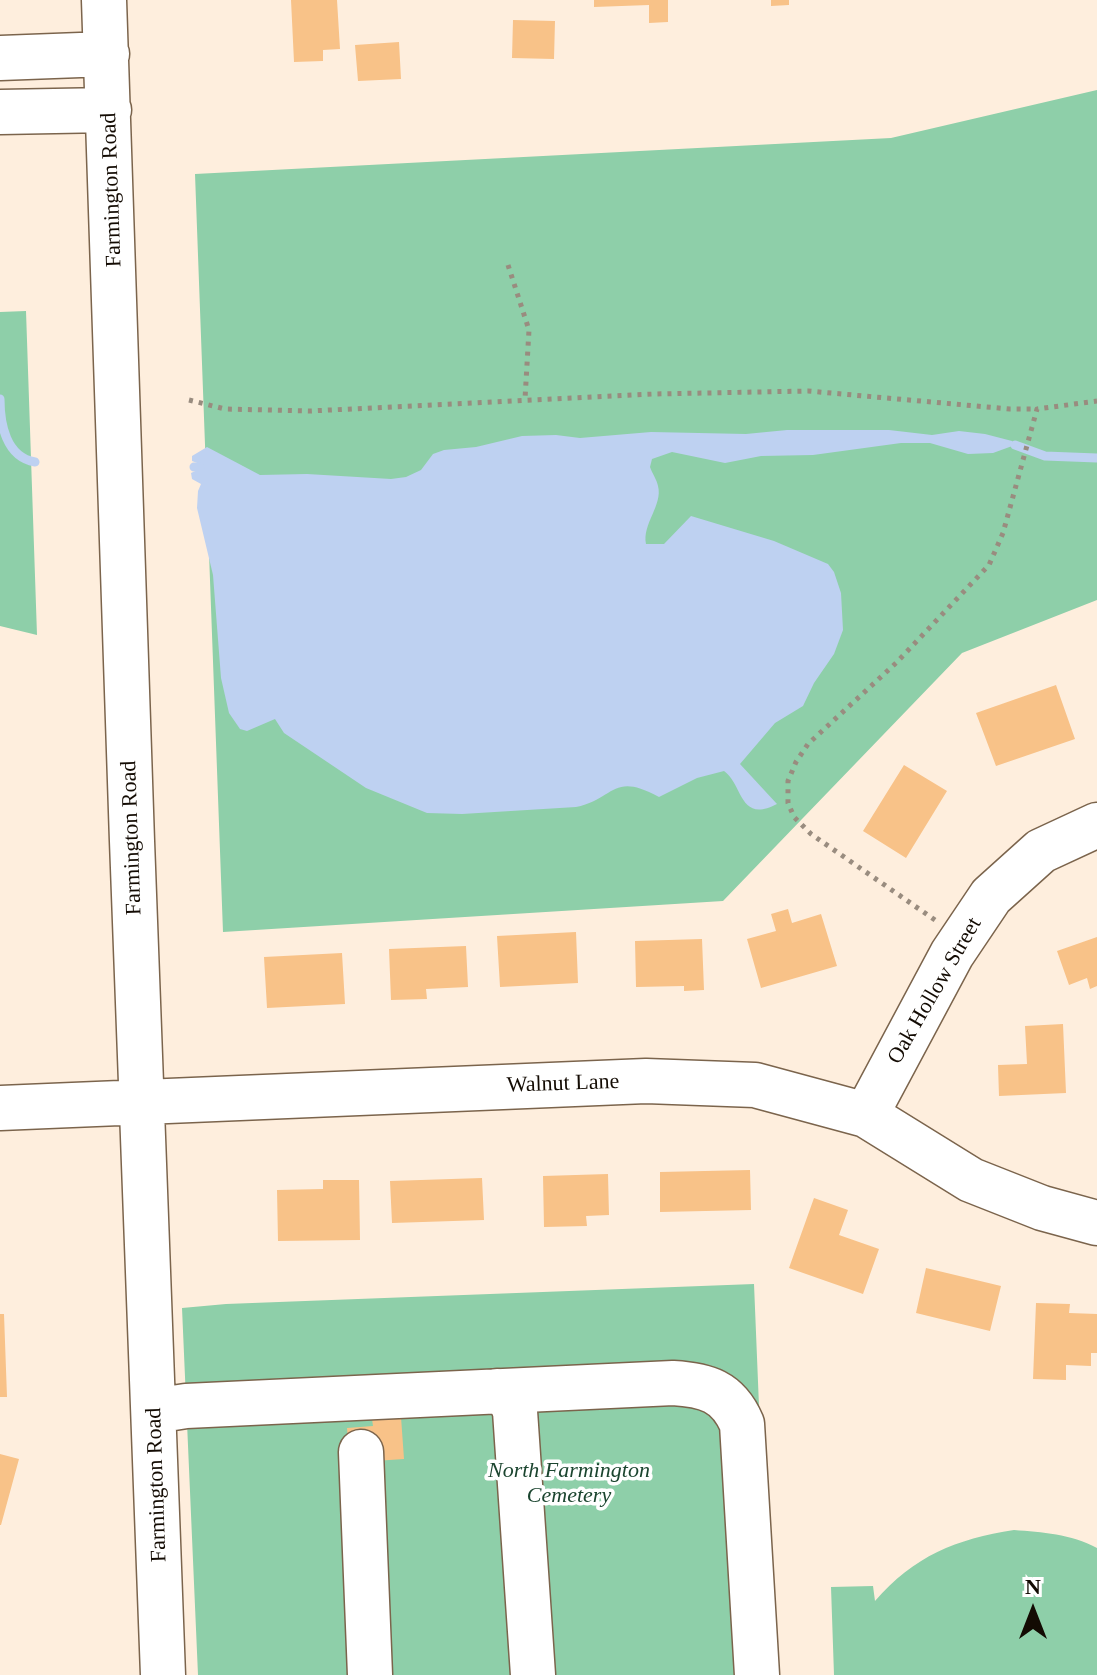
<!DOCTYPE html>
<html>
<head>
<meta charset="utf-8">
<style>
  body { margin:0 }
  #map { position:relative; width:1097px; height:1675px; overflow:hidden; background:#feeedd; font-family:Georgia,serif }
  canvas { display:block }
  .north { position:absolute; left:993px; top:1571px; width:80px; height:80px; -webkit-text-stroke:6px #fff; paint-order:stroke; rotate:0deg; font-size:22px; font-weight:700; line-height:32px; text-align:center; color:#130b03 }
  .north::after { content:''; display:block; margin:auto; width:28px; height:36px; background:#130b03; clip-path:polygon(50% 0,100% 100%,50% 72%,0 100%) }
</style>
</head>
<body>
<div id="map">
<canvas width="1097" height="1675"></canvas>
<div class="north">N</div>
</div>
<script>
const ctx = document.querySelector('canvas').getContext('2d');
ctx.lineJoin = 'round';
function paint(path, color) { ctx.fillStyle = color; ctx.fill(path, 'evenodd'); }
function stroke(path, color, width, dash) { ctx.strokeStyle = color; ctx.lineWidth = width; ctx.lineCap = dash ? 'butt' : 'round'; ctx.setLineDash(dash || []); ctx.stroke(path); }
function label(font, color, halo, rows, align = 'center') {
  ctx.font = font + ' Georgia,serif'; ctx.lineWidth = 7; ctx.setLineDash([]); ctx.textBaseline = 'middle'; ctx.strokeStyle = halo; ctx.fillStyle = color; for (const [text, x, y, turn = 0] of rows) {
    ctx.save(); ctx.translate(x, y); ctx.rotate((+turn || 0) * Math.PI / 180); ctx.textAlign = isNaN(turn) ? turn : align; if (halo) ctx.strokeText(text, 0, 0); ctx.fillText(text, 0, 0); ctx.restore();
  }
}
paint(new Path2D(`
  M1097 90V600L962 653 723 901 223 932 195 174 891 138Z
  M26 311 37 635 0 626V312Z
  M754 1284 770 1675H198L182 1308 226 1304Z
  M1014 1530C1042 1532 1071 1534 1097 1548V1675H834L831 1587 873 1586 875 1601C914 1556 956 1539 1014 1530Z`), '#8ecfa9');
paint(new Path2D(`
  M787 430H889L932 435 959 431 985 434 1012 441 1015 445 993 453 968 454 930 443H901L813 455 761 456 725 463 672 452 652 459 650 467C652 473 657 480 658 486 663 505 642 524 646 544H664L691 516 774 541 828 564 834 572 841 593 843 630 834 654 814 683 803 706 775 723 740 764 777 804C739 824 743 784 724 771L697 778 659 797C612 771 615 799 576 807L462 814 427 813 366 788 284 733 275 719 247 731 240 729 229 713 221 678 213 575 197 508 198 491 201 484 192 479 191 473 200 469V464L192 461V456L207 447 260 475 307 474 391 479 406 477 421 470 433 454 444 450 476 447 522 436 556 435 580 438 651 432 746 434Z`), '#bed1f1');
stroke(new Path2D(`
  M0 399C0 424 6 457 35 462
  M1015 445 1045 456 1097 458
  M194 467H200`), '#bed1f1', 9);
paint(new Path2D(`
  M291 0H337L340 49 323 50V61L294 62Z
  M594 0H668V22L649 23V5L594 7Z
  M771 0H789V5L771 6Z
  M513 20 555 21 554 59 512 58Z
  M399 42 401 79 358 81 355 45Z
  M1056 685 1075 739 996 766 976 713Z
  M904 765 947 791 906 858 863 831Z
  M788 909 792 923 821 914 837 966 761 988 747 939 776 931 771 914Z
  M576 932 578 983 500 987 497 936Z
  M1097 937V986L1090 989 1087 978 1069 985 1057 951Z
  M702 939 704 990 684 991V986L636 987 635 941Z
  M466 946 468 987 426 989 427 999 391 1000 389 949Z
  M342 953 345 1004 267 1008 264 957Z
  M1063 1024 1066 1093 999 1096 998 1065 1027 1064 1025 1026Z
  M750 1170 751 1210 660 1212V1172Z
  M608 1174 609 1215 586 1216 587 1226 544 1227 543 1176Z
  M482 1178 484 1220 392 1223 390 1181Z
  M323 1180H359L360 1240 278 1241 277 1190 323 1189Z
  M814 1198 848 1210 839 1235 879 1249 863 1294 789 1268Z
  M926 1268 1001 1286 990 1331 916 1313Z
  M1036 1303 1070 1304 1069 1313 1097 1314V1353H1091V1366L1066 1365V1380L1033 1379Z
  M0 1314H4L7 1397H0Z
  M401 1417 404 1459 375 1461 349 1453 347 1428 373 1426 372 1419Z
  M0 1454 19 1459 1 1525H0Z`), '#f8c288');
const minor = new Path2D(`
  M104 0 132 841 163 1675
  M0 58 107 54
  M0 112 109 110
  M0 1108 646 1081 755 1085 866 1115 971 1180 1042 1208 1097 1223
  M866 1115 952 954 991 896 1041 851 1097 825
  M497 1391 510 1399 515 1411 533 1675
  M154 1411 186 1406 673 1383C706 1385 728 1391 742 1424L757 1675
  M361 1452 370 1675`);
stroke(minor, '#7b644c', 47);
stroke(new Path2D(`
  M508 265 529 330 525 399
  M189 400 225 409 310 411 654 394 808 391 1010 409H1037
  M935 920 811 834 794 817 788 803V781L796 762 808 744 896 663 989 565 1003 533 1037 409 1097 401`), '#998c7f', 5, [4, 6]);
stroke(minor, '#fff', 44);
label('22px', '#130b03', '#fff', [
  ["Farmington Road",112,190,-92],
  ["Farmington Road",132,838,-92],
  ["Oak Hollow Street",935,991,-60],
  ["Walnut Lane",563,1084,-2],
  ["Farmington Road",157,1485,-92]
]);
label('italic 22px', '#1b452f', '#fff', [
  ["North Farmington",569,1471],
  ["Cemetery",569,1496]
]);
</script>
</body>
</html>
